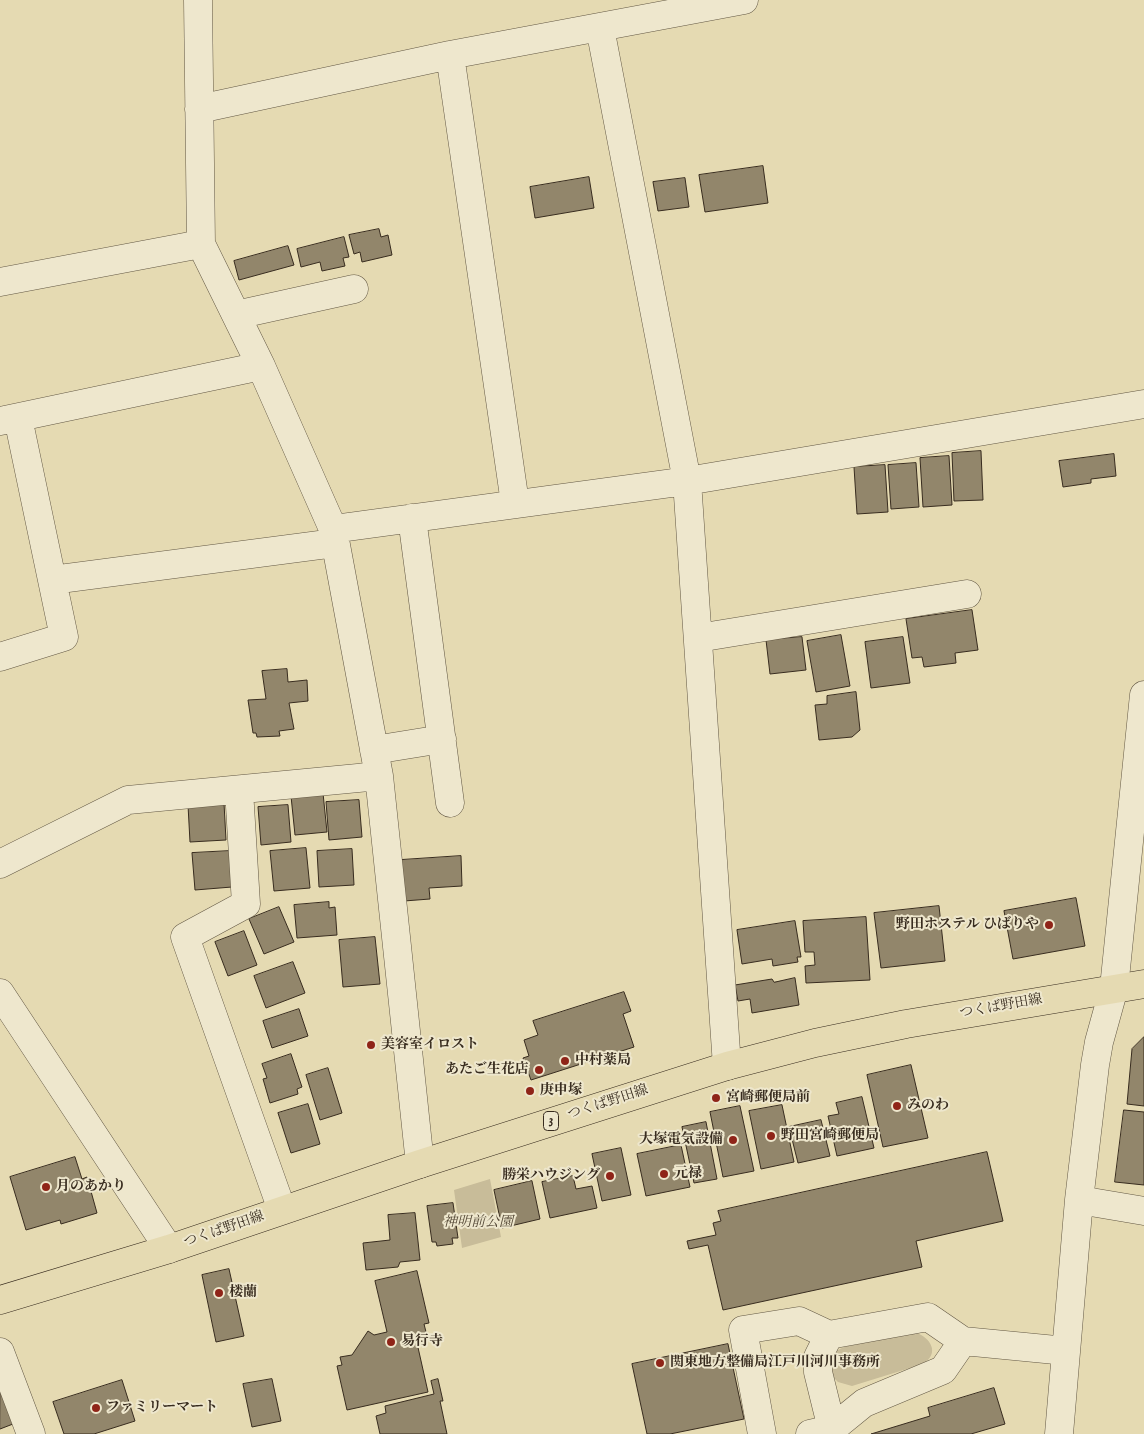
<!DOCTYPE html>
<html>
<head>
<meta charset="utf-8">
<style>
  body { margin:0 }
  canvas { display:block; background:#e5dab2 }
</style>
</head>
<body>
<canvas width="1144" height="1434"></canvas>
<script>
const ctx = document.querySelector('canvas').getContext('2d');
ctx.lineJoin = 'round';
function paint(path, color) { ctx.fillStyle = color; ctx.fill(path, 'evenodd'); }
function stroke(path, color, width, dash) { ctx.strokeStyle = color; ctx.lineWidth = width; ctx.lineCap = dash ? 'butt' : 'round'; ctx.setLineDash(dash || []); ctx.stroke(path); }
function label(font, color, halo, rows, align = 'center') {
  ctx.font = font + ' "IM FELL English","Noto Serif JP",serif'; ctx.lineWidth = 4; ctx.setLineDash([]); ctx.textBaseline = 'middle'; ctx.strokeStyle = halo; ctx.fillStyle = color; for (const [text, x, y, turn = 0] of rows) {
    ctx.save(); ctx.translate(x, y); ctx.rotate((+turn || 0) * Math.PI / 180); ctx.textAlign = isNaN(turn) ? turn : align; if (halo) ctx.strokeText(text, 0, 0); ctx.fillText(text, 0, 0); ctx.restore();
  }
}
paint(new Path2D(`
  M490 1179 501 1237 462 1248 454 1190Z
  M915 1332C931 1338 940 1353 923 1364L852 1386 838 1382 828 1372V1360L836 1351 844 1347Z`), '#c8bc99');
const building = new Path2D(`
  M763 166 768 203 705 212 699 175Z
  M589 177 594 208 535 218 530 187Z
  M685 178 689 207 658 211 653 182Z
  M379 229 381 237 388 235 392 255 362 262 360 252 354 254 349 235Z
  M344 237 349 257 343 258 345 266 322 271 320 262 301 267 297 249Z
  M288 246 294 265 239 280 234 261Z
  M981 451 983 500 954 501 952 453Z
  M1114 454 1116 476 1091 479V483L1063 487 1059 461Z
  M949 456 952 505 923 507 920 458Z
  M916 463 919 507 891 509 888 465Z
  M885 465 888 512 857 514 854 467Z
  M972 610 978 650 955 653 956 663 924 667 922 657 912 658 906 619Z
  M841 635 850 686 816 692 807 641Z
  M802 637 806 670 770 674 766 640Z
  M903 637 910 683 871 688 865 642Z
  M287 669 288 682 307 680 308 701 289 703 294 729 279 731 280 736 257 737 256 733H253L248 700 266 699 262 671Z
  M856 692 860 730 852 737 819 740 815 705 827 704V696Z
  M323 793 327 832 295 835 291 796Z
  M359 800 362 837 329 840 326 802Z
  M224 803 226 840 190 842 188 805Z
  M288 805 291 842 261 845 258 807Z
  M306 848 310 888 274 891 270 851Z
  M352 849 354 885 319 887 317 851Z
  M230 851 232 887 195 890 192 853Z
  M461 856 462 886 429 888 430 899 404 901 401 860Z
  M1076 898 1085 946 1013 959 1004 911Z
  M329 902V908L335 907 337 935 297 938 294 905Z
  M939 906 945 961 881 968 874 913Z
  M279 907 294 942 264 954 249 919Z
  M866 917 870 980 806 983 805 966 815 965 814 952H805L803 921Z
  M795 921 801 957H797L798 962 773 966 772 959 742 964 737 930Z
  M244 931 257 965 228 976 215 942Z
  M375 937 380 984 343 987 339 940Z
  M293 962 305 993 266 1008 254 976Z
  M795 978 799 1005 752 1013 750 999 738 1001 735 985 772 979 774 982Z
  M624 992 631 1011 623 1014 634 1047 531 1080 523 1058 529 1056 524 1040 538 1035 533 1021Z
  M299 1009 308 1036 272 1048 263 1021Z
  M1144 1037V1106L1127 1104 1132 1049Z
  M291 1054 302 1087 297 1089 298 1094 270 1103 263 1079 267 1078 262 1064Z
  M911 1065 928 1138 883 1147 867 1075Z
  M328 1068 342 1113 320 1120 306 1075Z
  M862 1097 874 1148 837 1156 828 1116 839 1114 836 1103Z
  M308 1104 320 1144 291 1153 278 1113Z
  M782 1105 794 1162 761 1169 749 1111Z
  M740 1106 754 1171 723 1177 710 1112Z
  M1124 1110 1144 1112V1185L1115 1182Z
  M821 1120 830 1156 798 1163 789 1127Z
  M706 1122 717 1179 694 1183 682 1127Z
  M681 1145 690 1187 646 1196 637 1154Z
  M621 1148 631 1195 602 1201 592 1154Z
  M987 1152 1003 1221 916 1241 922 1267 723 1310 708 1245 689 1249 687 1241 716 1235 713 1223 721 1221 718 1211Z
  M75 1157 82 1179 87 1177 97 1213 61 1224 60 1220 26 1230 10 1177Z
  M573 1176 576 1189 592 1186 597 1208 550 1218 542 1182Z
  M532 1181 540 1219 502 1228 494 1190Z
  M453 1203 458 1238H452L453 1244 437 1246 436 1242H432L427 1206Z
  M415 1213 420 1260 400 1262 398 1267 366 1270 363 1243 390 1240 388 1215Z
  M229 1269 244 1336 216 1342 202 1275Z
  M417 1271 429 1323 424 1324 428 1340 417 1343 428 1392 347 1410 337 1366 342 1365 340 1357 352 1355 368 1331 374 1335 387 1332 375 1281Z
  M728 1344 744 1419 670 1434H647L632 1364Z
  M272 1379 281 1421 252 1427 243 1384Z
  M438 1379 443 1401H440L447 1434H380L376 1416 386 1413 385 1406 434 1394 431 1381Z
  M122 1380 135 1421 94 1434H64L53 1402Z
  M0 1385 13 1424 0 1429Z
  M994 1388 1005 1424 971 1434H871L930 1416 928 1408Z`);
paint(building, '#92866b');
stroke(building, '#382c1f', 1);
const minor = new Path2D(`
  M198 0 201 244 261 366 333 529 379 776 420 1164
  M600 28 687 481 727 1066
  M450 55 515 503
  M199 109 450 55 744 0
  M0 282 201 244
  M236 315 354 289
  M0 421 261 366
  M412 518 450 803
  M333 529 687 481 1144 404
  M52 580 335 543
  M698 638 967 594
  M0 657 64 637 18 418
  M374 750 442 739
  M239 790 246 904 185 937 282 1210
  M0 864 128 800 379 776
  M0 993 169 1249
  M1079 1200 1144 1211
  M0 1352 31 1434
  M832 1429 864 1403 943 1370 963 1341
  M762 1434 743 1330 799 1321 829 1335
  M810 1434 832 1429 818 1372V1357L829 1335 928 1317 963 1341 1066 1351
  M1059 1434 1079 1200 1095 1065 1099 1042 1114 988 1144 695`);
const major = new Path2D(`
  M0 1300 169 1249 420 1164 727 1066 815 1043 906 1024 1144 984`);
stroke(minor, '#635844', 29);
stroke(major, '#382c1f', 29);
stroke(minor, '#eee7cd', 28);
stroke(major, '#e5dab2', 28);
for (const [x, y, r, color] of [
  [1049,925,5,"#8f2418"],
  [371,1045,5,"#8f2418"],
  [565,1061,5,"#8f2418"],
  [539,1070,5,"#8f2418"],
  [530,1091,5,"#8f2418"],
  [716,1098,5,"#8f2418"],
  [897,1106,5,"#8f2418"],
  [771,1136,5,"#8f2418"],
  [733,1140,5,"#8f2418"],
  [664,1174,5,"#8f2418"],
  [610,1176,5,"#8f2418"],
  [46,1187,5,"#8f2418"],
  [219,1293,5,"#8f2418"],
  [391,1342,5,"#8f2418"],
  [660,1363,5,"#8f2418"],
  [96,1408,5,"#8f2418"]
]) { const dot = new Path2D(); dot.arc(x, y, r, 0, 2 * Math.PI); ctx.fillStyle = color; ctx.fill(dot); stroke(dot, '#eee7cd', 2); }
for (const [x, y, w] of [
  [551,1121,15]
]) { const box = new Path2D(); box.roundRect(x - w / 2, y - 9.5, w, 19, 4); ctx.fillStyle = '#eee7cd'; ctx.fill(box); stroke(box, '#382c1f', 1); }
label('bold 12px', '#382c1f', null, [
  ["3",551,1121]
]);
label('bold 14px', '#382c1f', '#eee7cd', [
  ["野田ホステル ひばりや",1039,925,"right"],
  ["美容室イロスト",381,1045],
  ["中村薬局",575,1061],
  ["あたご生花店",529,1070,"right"],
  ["庚申塚",540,1091],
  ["宮崎郵便局前",726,1098],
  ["みのわ",907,1106],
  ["野田宮崎郵便局",781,1136],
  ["大塚電気設備",723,1140,"right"],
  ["元禄",674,1174],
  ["勝栄ハウジング",600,1176,"right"],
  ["月のあかり",56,1187],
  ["楼蘭",229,1293],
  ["易行寺",401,1342],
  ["関東地方整備局江戸川河川事務所",670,1363],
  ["ファミリーマート",106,1408]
], 'left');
label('14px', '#382c1f', '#eee7cd', [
  ["つくば野田線",1001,1007,-10],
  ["つくば野田線",608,1103,-18],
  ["つくば野田線",224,1230,-19]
]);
label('italic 14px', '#554937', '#eee7cd', [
  ["神明前公園",478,1223]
]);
</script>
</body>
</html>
